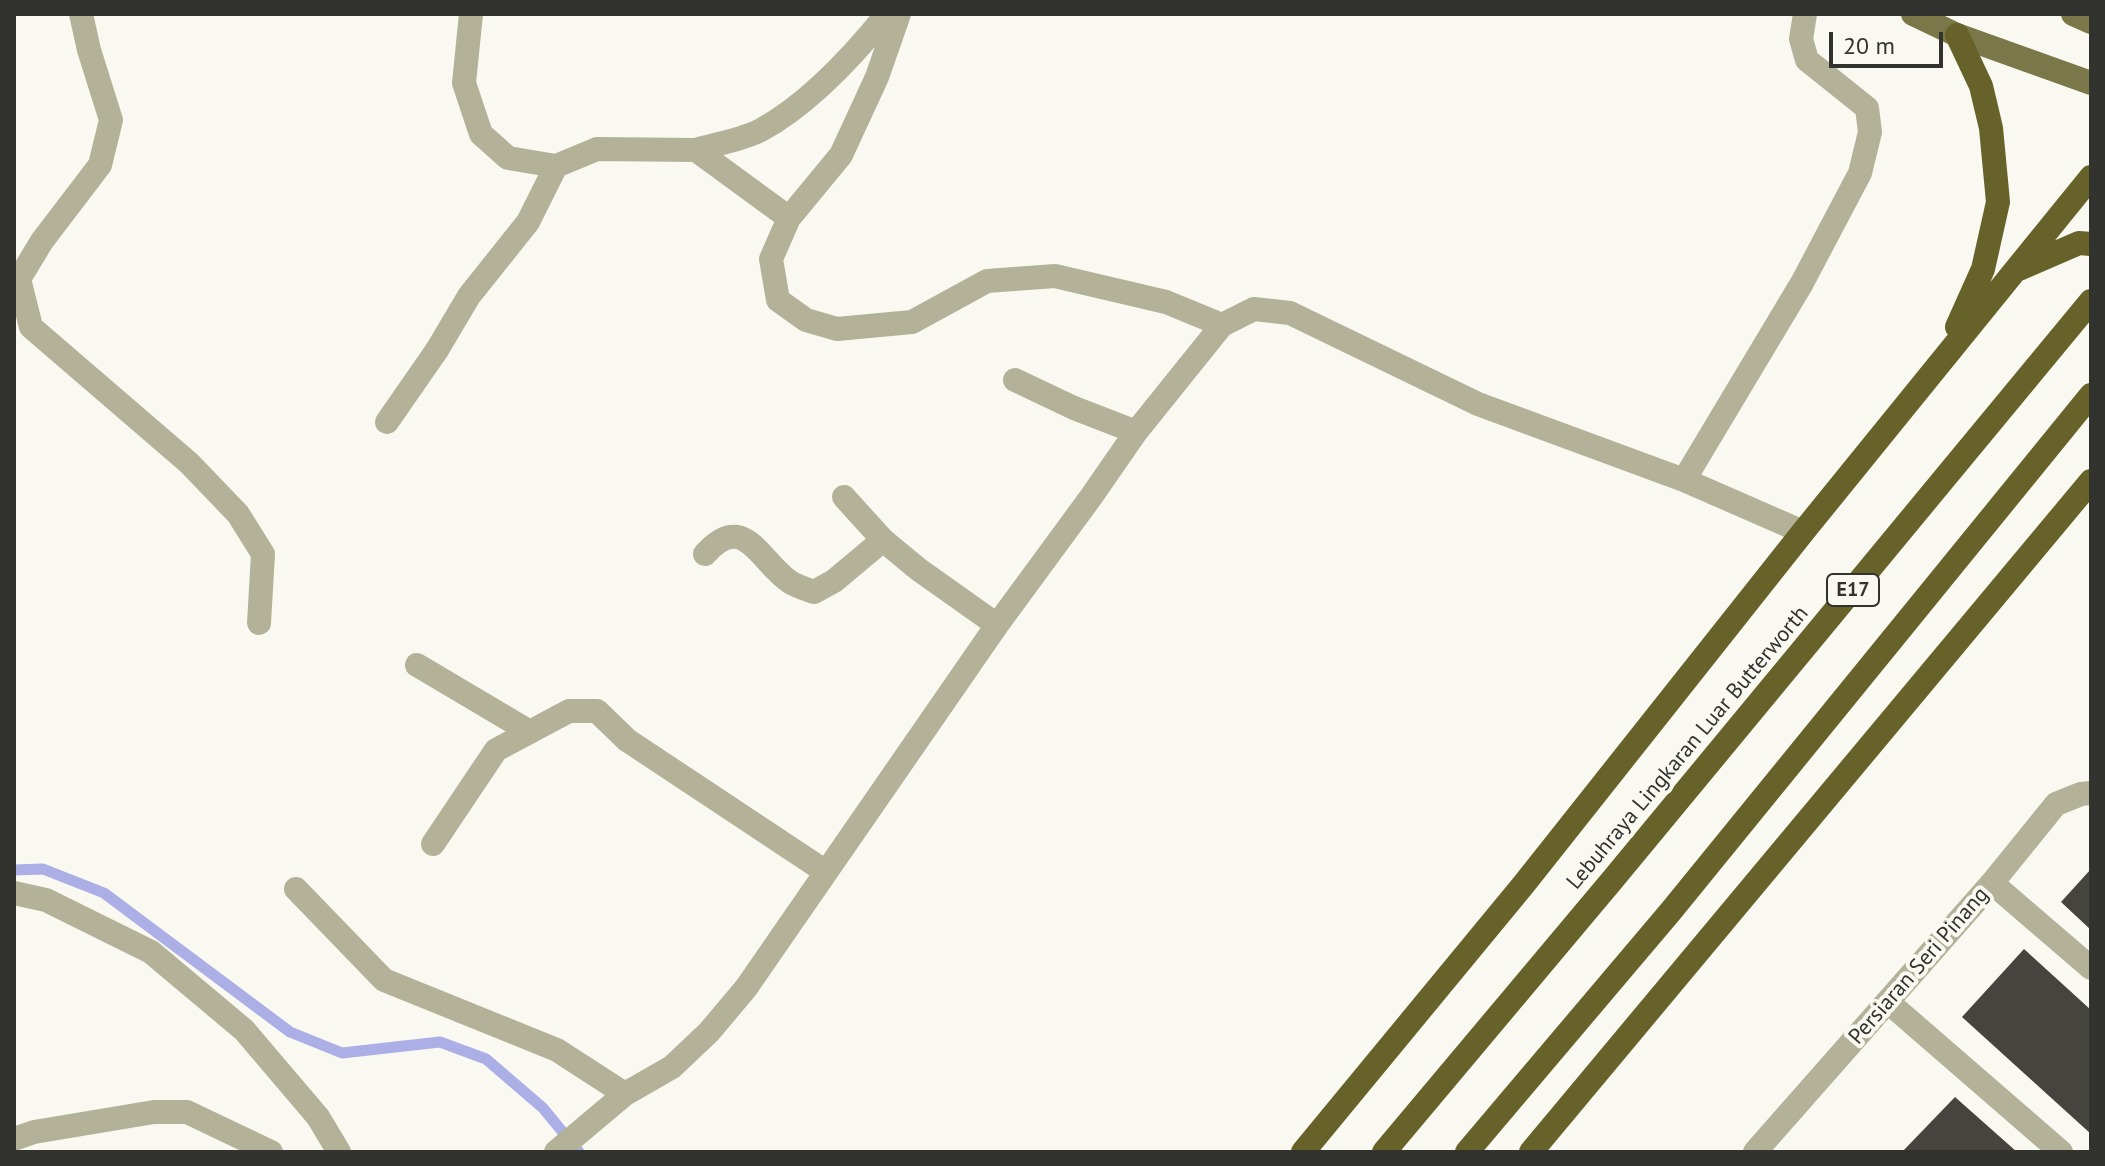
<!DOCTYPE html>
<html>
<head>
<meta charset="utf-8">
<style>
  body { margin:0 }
  #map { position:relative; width:2105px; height:1166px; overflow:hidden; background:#f9f9f1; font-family:"PT Sans",sans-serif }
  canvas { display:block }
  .frame { position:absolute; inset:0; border:16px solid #32322f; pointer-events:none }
  .scale { position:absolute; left:1829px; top:32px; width:114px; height:36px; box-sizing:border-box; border:4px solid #32322f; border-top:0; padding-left:10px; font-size:24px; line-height:28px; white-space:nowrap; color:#32322f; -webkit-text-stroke:6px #f9f9f1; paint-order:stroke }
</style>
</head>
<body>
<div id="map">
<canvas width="2105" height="1166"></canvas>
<div class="frame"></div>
<div class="scale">20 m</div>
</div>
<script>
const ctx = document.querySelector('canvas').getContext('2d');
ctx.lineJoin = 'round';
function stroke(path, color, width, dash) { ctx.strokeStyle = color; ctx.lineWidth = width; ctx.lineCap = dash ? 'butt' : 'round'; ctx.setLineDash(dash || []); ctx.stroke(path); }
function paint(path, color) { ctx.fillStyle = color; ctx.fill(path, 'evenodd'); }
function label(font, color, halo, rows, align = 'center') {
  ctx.font = font + ' "PT Sans",sans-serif'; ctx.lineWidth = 8; ctx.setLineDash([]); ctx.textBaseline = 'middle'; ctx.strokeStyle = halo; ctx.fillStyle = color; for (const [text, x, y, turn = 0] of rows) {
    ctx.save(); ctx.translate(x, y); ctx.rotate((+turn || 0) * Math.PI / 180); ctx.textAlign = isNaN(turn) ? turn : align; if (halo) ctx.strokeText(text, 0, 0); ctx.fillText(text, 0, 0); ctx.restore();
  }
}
stroke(new Path2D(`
  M14 870 43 869 104 893 290 1032 342 1053 440 1042 486 1059 543 1108 579 1152`), '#abafe5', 11);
paint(new Path2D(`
  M2091 869V930L2061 902Z
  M2024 949 2091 1010V1134L1962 1017Z
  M1955 1097 2017 1152H1902Z`), '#45443e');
stroke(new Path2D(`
  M81 14 89 50 111 120 100 165 42 241 19 279 31 327 189 463 238 514 263 554 259 623
  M471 14 464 83 481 134 508 158 556 166 597 149 696 150 789 218
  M899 14 877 77 841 155 789 218 771 259 778 300 806 320 837 329 912 322 987 281 1055 276 1166 302 1222 325
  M696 150C716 144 742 140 761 130 809 104 853 56 887 14
  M1015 380 1074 408 1136 432
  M387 422 437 350 469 296 528 222 556 166
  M1684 480 1802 283 1860 173 1870 132 1867 108 1807 60 1801 39 1805 14
  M844 497 883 540 918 569 997 625
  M705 554C744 510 759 561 790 582 796 586 806 589 814 592L834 581 883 540
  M417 665 530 732
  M433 844 496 750 569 711H597L627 740 826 872
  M1992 883 2091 968
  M296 889 384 980 557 1050 625 1094
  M14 893 46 900 151 952 244 1030 318 1117 339 1152
  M1888 1002 2061 1152
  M14 1139 34 1132 154 1112H187L271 1152
  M556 1152 625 1094 672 1067 709 1032 746 988 997 625 1091 497 1136 432 1222 325 1254 309 1290 313 1478 404 1684 480 1803 532
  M1755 1152 1992 883 2056 804 2081 794 2091 793`), '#b3b299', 24);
stroke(new Path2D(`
  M1913 14 1957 35 2091 83
  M2073 14 2091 22`), '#7a7748', 24);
stroke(new Path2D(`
  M2019 269 2079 243 2091 244
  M1957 327 1983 269 1998 202 1991 128 1981 86 1957 35
  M1303 1152 1524 884 1803 532 2091 177
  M1384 1152 1614 878 2091 301
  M1467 1152 1671 911 2091 395
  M1531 1152 2091 481`), '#666229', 24);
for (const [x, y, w] of [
  [1853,590,52]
]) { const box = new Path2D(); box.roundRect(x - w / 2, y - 16, w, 32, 6); ctx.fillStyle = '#f9f9f1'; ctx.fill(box); stroke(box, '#32322f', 2); }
label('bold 20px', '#32322f', null, [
  ["E17",1853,590]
]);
label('22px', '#32322f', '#f9f9f1', [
  ["Lebuhraya Lingkaran Luar Butterworth",1688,748,-50],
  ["Persiaran Seri Pinang",1919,966,-49]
]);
</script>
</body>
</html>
